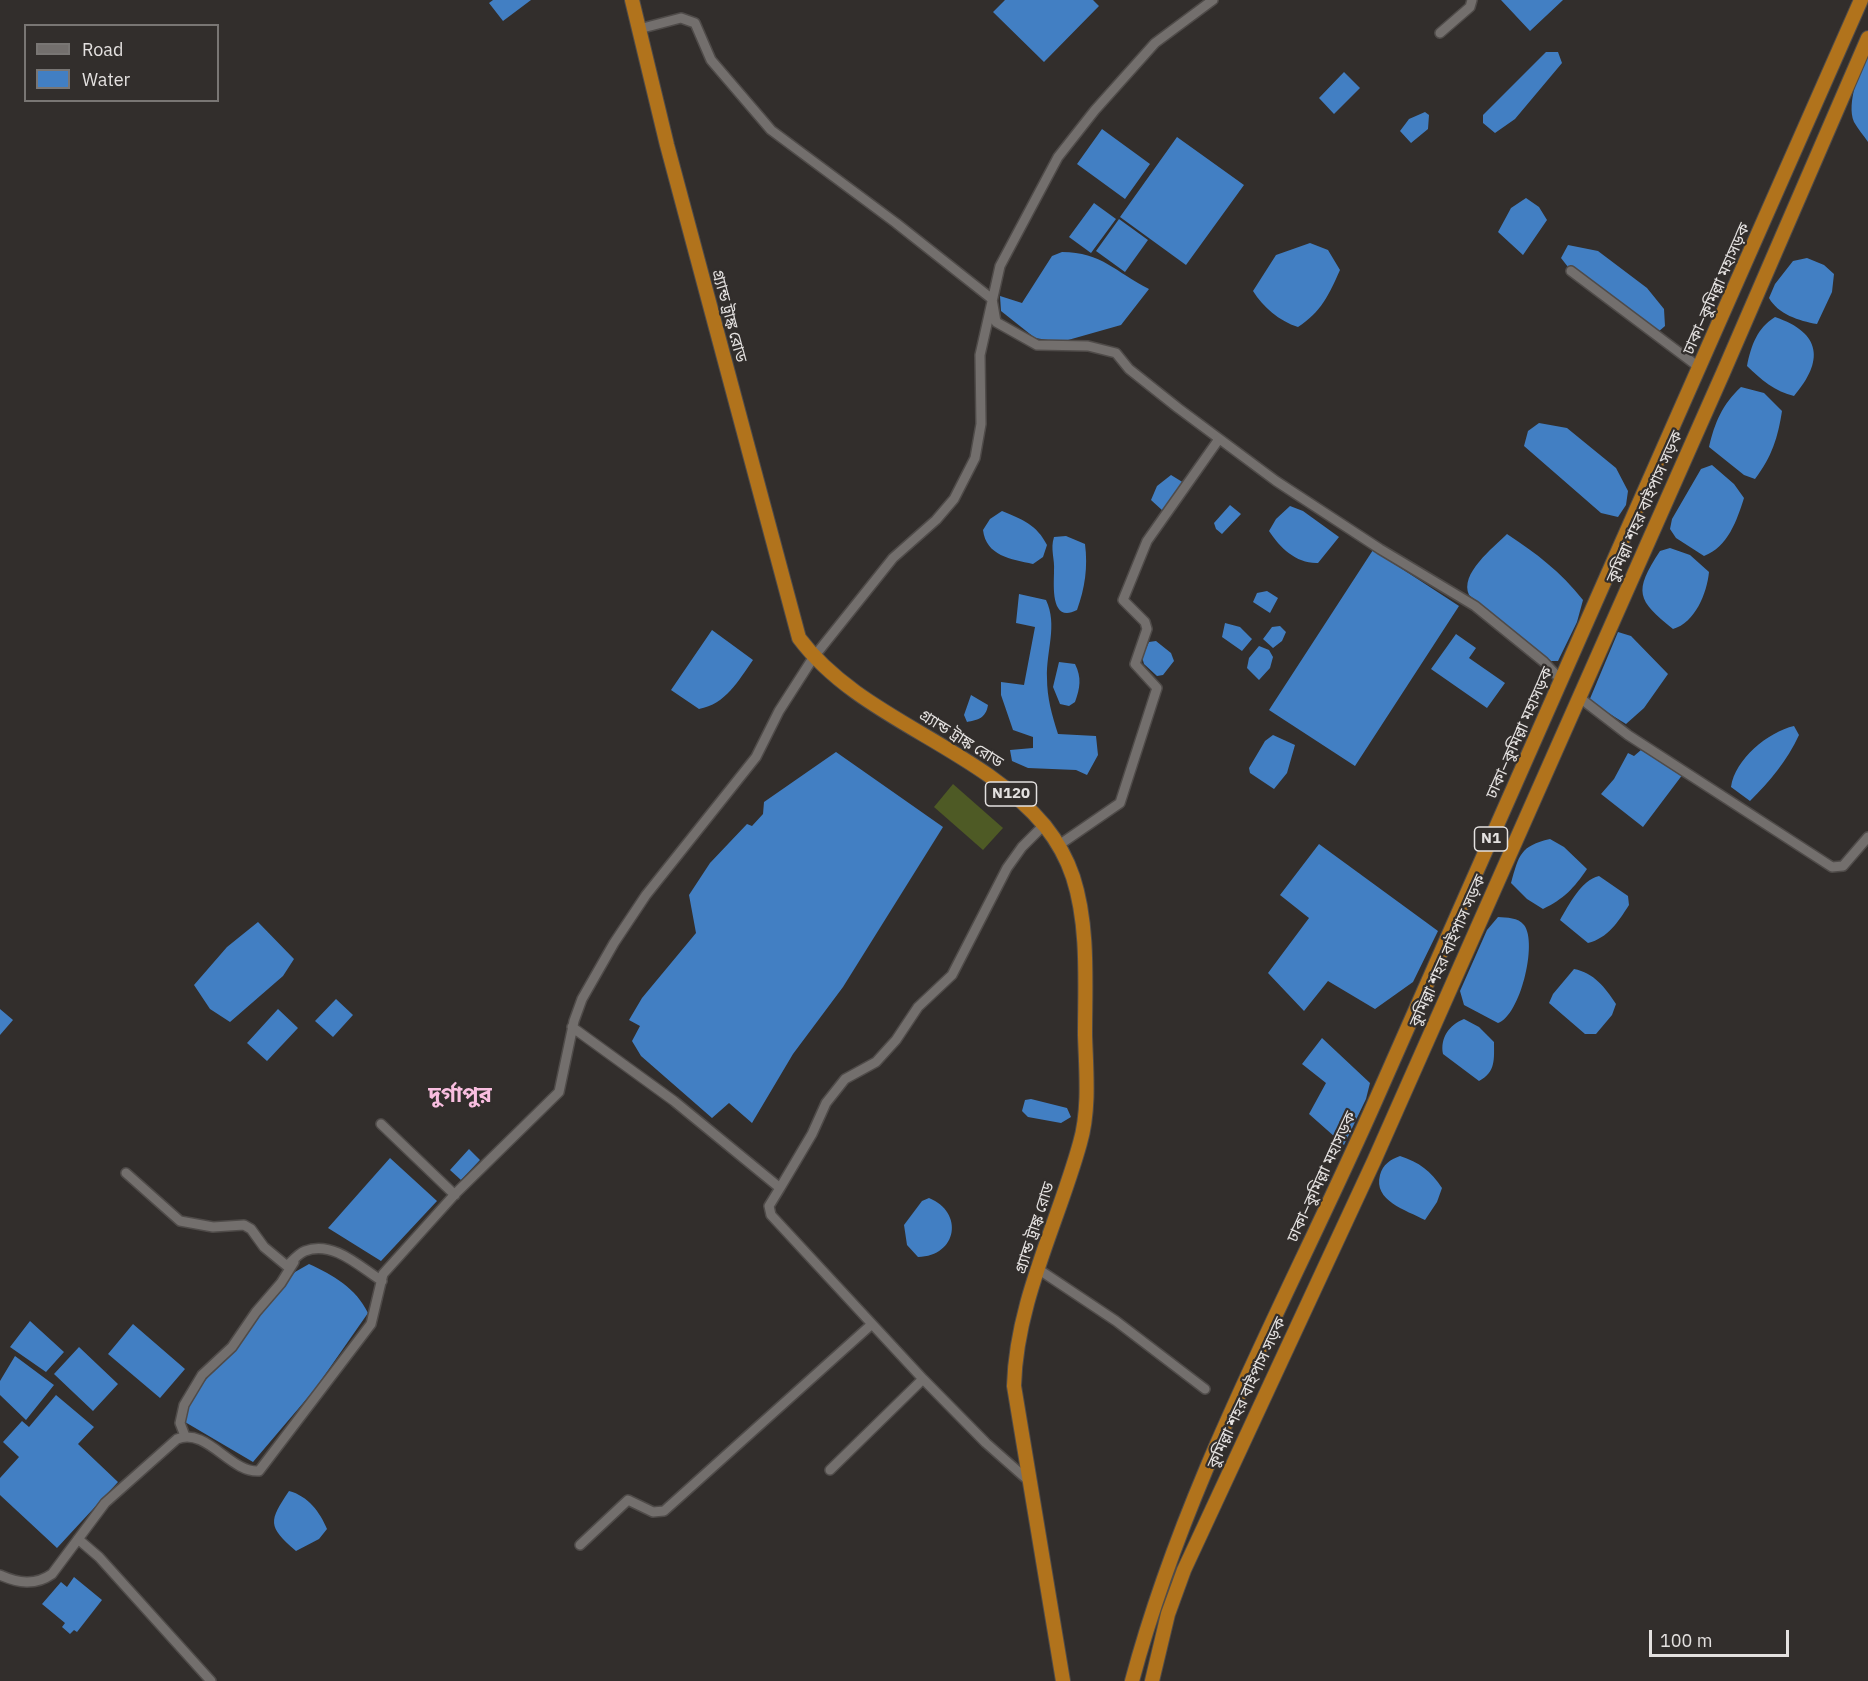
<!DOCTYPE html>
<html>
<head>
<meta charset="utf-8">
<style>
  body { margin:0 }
  #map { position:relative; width:1868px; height:1681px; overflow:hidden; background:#322e2c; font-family:"IBM Plex Sans",sans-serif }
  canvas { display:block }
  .legend { position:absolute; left:24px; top:24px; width:195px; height:78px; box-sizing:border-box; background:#322e2c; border:2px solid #797674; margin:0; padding:8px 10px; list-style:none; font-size:18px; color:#e4e1e0 }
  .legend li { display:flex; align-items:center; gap:12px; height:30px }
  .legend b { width:30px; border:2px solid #797674 }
  .scale { position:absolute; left:1649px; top:1630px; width:140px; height:27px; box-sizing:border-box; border:3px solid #e4e1e0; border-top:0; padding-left:8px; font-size:18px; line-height:21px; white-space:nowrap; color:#e4e1e0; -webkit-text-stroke:4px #322e2c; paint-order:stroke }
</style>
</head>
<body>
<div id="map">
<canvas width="1868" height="1681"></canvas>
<ul class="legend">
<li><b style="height:8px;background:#736f6d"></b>Road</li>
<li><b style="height:16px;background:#427fc3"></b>Water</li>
</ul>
<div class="scale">100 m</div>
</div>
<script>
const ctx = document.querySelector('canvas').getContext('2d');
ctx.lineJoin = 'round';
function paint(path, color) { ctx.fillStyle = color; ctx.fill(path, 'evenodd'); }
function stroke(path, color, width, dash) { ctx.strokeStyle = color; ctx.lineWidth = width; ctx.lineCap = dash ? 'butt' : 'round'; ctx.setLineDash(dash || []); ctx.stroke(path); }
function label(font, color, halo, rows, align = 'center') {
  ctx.font = font + ' "IBM Plex Sans","Noto Sans Bengali",sans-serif'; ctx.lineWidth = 4.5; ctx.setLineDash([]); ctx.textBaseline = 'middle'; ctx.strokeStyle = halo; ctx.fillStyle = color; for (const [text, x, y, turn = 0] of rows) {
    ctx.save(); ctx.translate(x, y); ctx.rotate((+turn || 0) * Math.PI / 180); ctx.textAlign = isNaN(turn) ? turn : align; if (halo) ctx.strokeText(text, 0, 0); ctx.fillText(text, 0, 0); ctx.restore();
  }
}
paint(new Path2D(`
  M953 784 1003 828 983 850 934 807Z`), '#4e5a25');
paint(new Path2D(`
  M493 0H531L503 21 489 3Z
  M1005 0H1093L1099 6 1044 62 993 12Z
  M1501 0H1563L1530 31Z
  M1868 51V142C1864 136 1858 129 1854 122 1846 103 1860 69 1868 51Z
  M1546 52H1558L1562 63 1515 119 1495 133 1483 123V115Z
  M1344 72 1360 88 1334 114 1319 98Z
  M1425 112 1429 115 1428 129 1411 143 1400 131 1409 119Z
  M1102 129 1150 164 1125 199 1077 164Z
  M1177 137 1244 185 1186 265 1120 217Z
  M1526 198 1539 207 1547 220 1523 255 1498 232 1511 208Z
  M1094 203 1116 219 1091 253 1069 237Z
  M1119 219 1148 240 1125 272 1096 251Z
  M1310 243 1328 250 1340 270C1329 295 1321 312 1298 327 1279 321 1263 307 1253 291L1276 255Z
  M1568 245 1598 251 1647 288 1664 309 1665 326 1658 332 1568 267 1561 258Z
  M1062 252C1102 252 1115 272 1149 289L1121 325 1061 342 1035 338 1001 311 1000 296 1022 303 1052 256Z
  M1807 258 1824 265 1834 274 1832 292 1817 324C1799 321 1778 314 1769 298L1775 284 1793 261Z
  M1775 317C1822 333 1824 361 1794 396 1776 392 1760 379 1747 366 1751 346 1757 328 1775 317Z
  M1741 387 1764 393 1782 411C1778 437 1772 457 1755 479L1744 475 1709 447C1715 422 1722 405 1741 387Z
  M1539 423 1567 428 1616 468 1628 491 1626 505 1618 517 1601 513 1524 446 1528 431Z
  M1712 465 1734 484 1744 498C1737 520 1728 547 1704 556L1676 538 1670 529 1672 519 1701 469Z
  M1171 475 1184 483 1163 511 1151 500 1157 486Z
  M1230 505 1241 514 1222 534 1216 529 1214 523Z
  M1290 506 1303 511 1339 537 1318 563C1297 564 1280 548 1269 531L1276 519Z
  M1002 511C1022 519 1037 525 1047 545L1043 557 1033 564C1011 559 986 556 983 530L990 519Z
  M1507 534C1536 553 1561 572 1583 600L1577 622 1558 661H1551L1469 595C1459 574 1493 548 1507 534Z
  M1066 536 1085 544C1088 567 1085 588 1077 610 1050 624 1054 585 1054 571 1055 559 1050 549 1054 537Z
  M1670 548 1690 555 1709 572C1707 593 1695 623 1673 629 1637 600 1633 592 1660 551Z
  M1373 550 1459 606 1355 766 1269 710Z
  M1267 591 1278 598 1270 613 1253 602 1257 593Z
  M1019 594 1046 600C1058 625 1046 651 1047 678 1047 698 1052 715 1058 734L1096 736 1098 755 1087 775 1076 770 1028 768 1012 761 1010 750 1033 748V737L1013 730 1001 695V682L1024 685 1035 627 1016 623Z
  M1225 623 1240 627 1252 639 1242 651 1222 637Z
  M1280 626 1286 632 1282 641 1273 648 1263 639 1272 627Z
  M712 630 753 660C738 681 726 704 699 709L671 690Z
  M1618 632 1631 636 1668 674 1644 708 1626 724 1589 701Z
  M1456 634 1476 648 1469 658 1505 683 1487 708 1431 669Z
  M1156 641 1171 653 1174 661 1163 675 1157 676 1144 664 1142 657 1149 642Z
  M1259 646 1269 650 1273 657 1270 668 1259 680 1247 668 1249 658Z
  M1059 662 1075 664C1082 678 1080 688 1075 702L1069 706 1060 704 1053 687Z
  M971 695 988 705C986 718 978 720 967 722L964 715Z
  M1794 726 1799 735C1787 761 1770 781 1750 801L1731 787C1735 759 1768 732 1794 726Z
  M1273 735 1295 745 1287 773 1274 789 1250 773 1249 768 1265 741Z
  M1641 750 1683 774 1643 827 1601 794 1614 779 1628 753 1634 756Z
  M836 752 943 827 843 987 793 1054 752 1123 729 1103 712 1118 641 1056 632 1041 640 1026 629 1020 642 998 696 933 689 895 710 863 747 824 752 826 763 814 764 802Z
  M1550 839 1564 847 1587 869C1574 888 1564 899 1543 909L1527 899 1511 883C1519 855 1520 846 1550 839Z
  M1319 844 1438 931 1413 982 1375 1009 1328 981 1304 1011 1268 973 1309 918 1280 895Z
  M1599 876 1628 896 1629 905C1618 922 1608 938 1588 943L1560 920C1569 905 1581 880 1599 876Z
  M1498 917C1507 918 1518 917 1524 925 1538 943 1520 1016 1498 1023L1464 1005 1460 991 1487 930Z
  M258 922 294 959 283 976 230 1022 210 1009 194 985 227 947Z
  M1574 969C1594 973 1605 987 1616 1004L1612 1015 1596 1034H1585L1549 1003 1553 994Z
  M336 999 353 1015 333 1037 315 1021Z
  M0 1009 13 1020 0 1035Z
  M278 1009 298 1028 267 1061 247 1043Z
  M1464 1019 1479 1027 1494 1042C1494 1059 1496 1072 1479 1081L1443 1054C1440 1038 1449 1025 1464 1019Z
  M1322 1038 1370 1083 1366 1099 1344 1145 1309 1114 1326 1083 1302 1064Z
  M1031 1099 1067 1108 1071 1117 1061 1123 1028 1117 1022 1111 1025 1100Z
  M469 1149 480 1160 461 1180 450 1170Z
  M1400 1156C1419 1162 1431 1171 1442 1188L1437 1202 1425 1220C1406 1210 1373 1201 1380 1175 1383 1164 1390 1160 1400 1156Z
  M390 1158 437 1201 381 1261 328 1228Z
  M929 1198C964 1212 958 1256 918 1257L907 1245 904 1225 922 1201Z
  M309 1264C333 1275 356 1288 368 1313L315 1389 253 1462 185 1422 186 1408 204 1382 295 1272Z
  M30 1321 64 1352 46 1372 10 1347Z
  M133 1324 185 1369 160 1398 108 1354Z
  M79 1347 118 1384 93 1411 54 1374Z
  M15 1356 54 1385 26 1420 0 1395V1381Z
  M56 1395 94 1427 78 1444 118 1482 57 1548 0 1495V1478L19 1457 3 1442 22 1421 29 1427Z
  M289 1491C308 1496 320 1512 327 1529L319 1539 296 1551C267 1526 269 1521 289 1491Z
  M74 1577 102 1600 77 1632 74 1630 70 1634 62 1627 65 1623 42 1604 61 1582 67 1587Z`), '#427fc3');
const minor = new Path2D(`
  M639 29 681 18 695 23 711 60 771 130 896 223 992 299 996 322 1037 345 1088 346 1116 353 1129 369 1178 408 1276 481 1380 549 1475 606 1544 662 1561 680
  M1440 33 1470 7 1472 0
  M1571 271 1700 368
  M1580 698 1628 735 1832 867 1843 866 1868 837
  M1059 845 1120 803 1157 688 1135 664 1147 629 1145 622 1123 600 1147 541 1219 439
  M572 1027 674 1101 780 1188 769 1206 771 1215 923 1379 986 1443 1029 1481
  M381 1124 455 1195
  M126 1173 180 1221 213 1227 244 1225 251 1229 264 1247 287 1266C292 1261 299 1253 305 1251 333 1240 360 1267 382 1281
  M780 1188 812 1134 826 1103 845 1079 876 1062 896 1040 918 1007 952 975 1007 868 1022 847 1044 825
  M1038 1269 1116 1321 1205 1389
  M185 1436 180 1423 184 1405 202 1375 232 1347 256 1312 281 1283 294 1262
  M830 1470 923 1379
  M78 1539 99 1557 211 1681
  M580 1545 628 1500 653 1512 664 1511 872 1324
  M0 1575C18 1583 35 1586 52 1574L105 1503 177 1439C207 1427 230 1473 259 1471L371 1324 383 1274 456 1193 559 1092 574 1021 582 999 614 943 646 895 756 757 779 711 813 658 893 558 936 520 954 499 975 458 981 424 980 355 1000 266 1058 157 1095 110 1155 43 1213 0`);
const highway = new Path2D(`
  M632 0 667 145 799 638C860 720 977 745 1045 826 1057 841 1067 859 1073 877 1089 926 1085 984 1085 1035 1086 1069 1090 1109 1080 1143 1058 1223 1016 1302 1014 1386L1063 1681
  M1132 1681C1186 1479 1290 1294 1374 1104 1536 736 1699 368 1861 0
  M1152 1681 1168 1614 1184 1570 1374 1161 1723 373 1868 38`);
stroke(minor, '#4f4b49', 12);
stroke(highway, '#4f4b49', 16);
stroke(minor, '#736f6d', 9);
stroke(highway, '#b1731c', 14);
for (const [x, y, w] of [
  [1011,794,51],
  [1491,839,33]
]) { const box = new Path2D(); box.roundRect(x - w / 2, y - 12, w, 24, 4.5); ctx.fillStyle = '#322e2c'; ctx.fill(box); stroke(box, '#e4e1e0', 1.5); }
label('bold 15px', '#e4e1e0', null, [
  ["N120",1011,794],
  ["N1",1491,839]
]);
label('16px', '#e4e1e0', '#322e2c', [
  ["ঢাকা–কুমিল্লা মহাসড়ক",1717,289,-66],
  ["গ্র্যান্ড ট্রাঙ্ক রোড",729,316,75],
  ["কুমিল্লা শহর বাইপাস সড়ক",1645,507,-66],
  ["ঢাকা–কুমিল্লা মহাসড়ক",1520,733,-66],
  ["গ্র্যান্ড ট্রাঙ্ক রোড",961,739,32],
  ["কুমিল্লা শহর বাইপাস সড়ক",1448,951,-66],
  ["ঢাকা–কুমিল্লা মহাসড়ক",1322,1177,-65],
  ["গ্র্যান্ড ট্রাঙ্ক রোড",1035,1228,-72],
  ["কুমিল্লা শহর বাইপাস সড়ক",1247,1393,-65]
]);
label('bold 22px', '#f9bee0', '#322e2c', [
  ["দুর্গাপুর",460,1096]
]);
</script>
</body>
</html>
